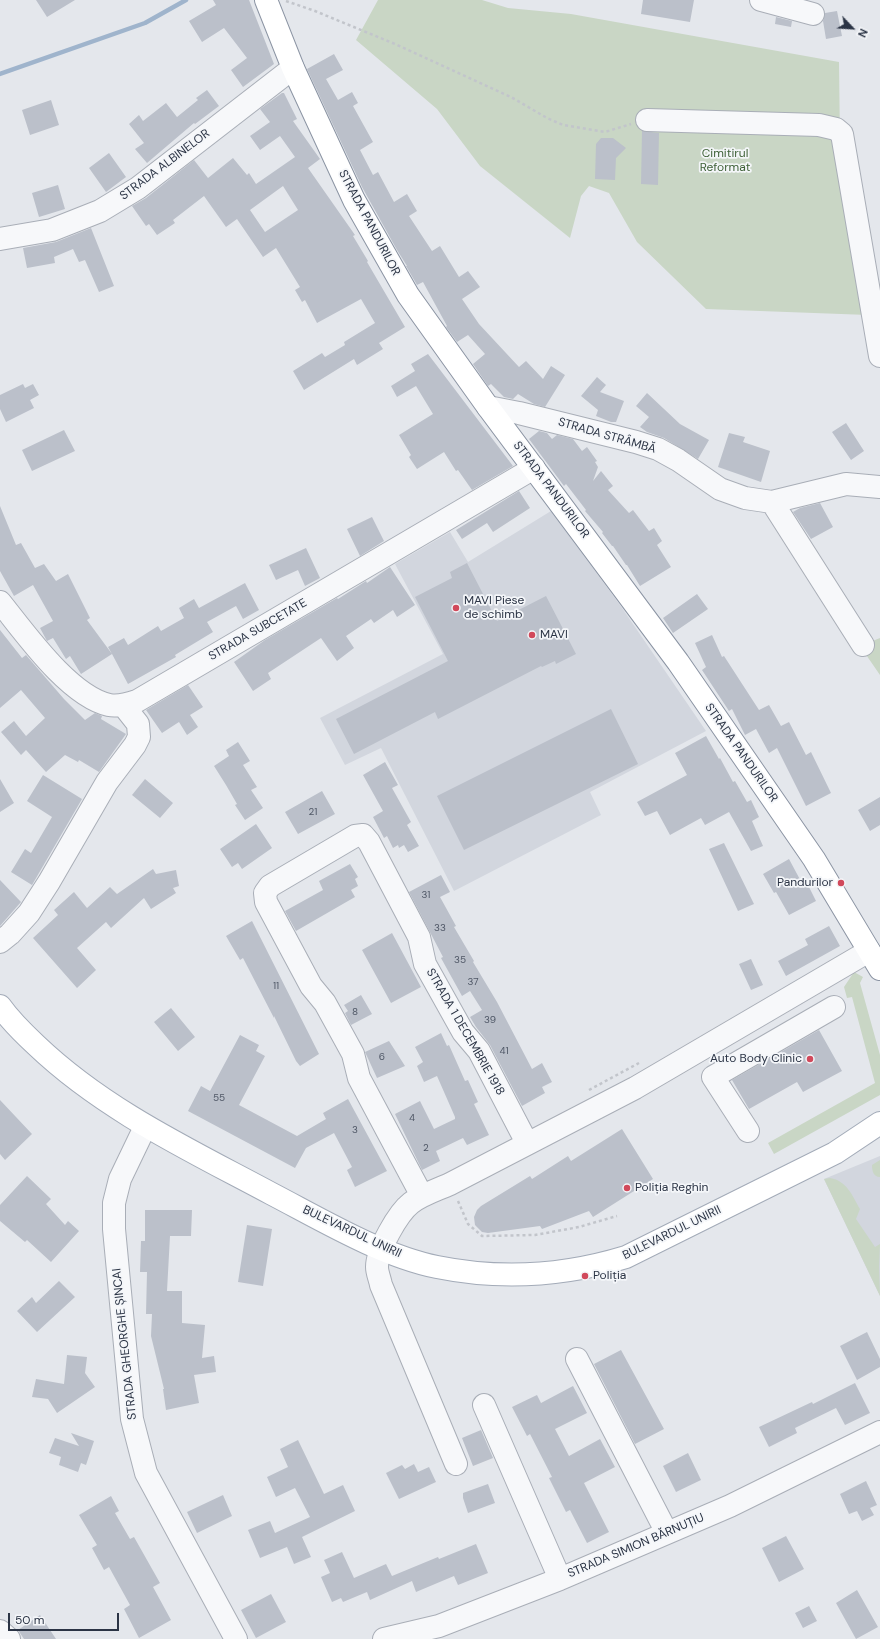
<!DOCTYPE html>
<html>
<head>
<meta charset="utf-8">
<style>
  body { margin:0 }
  #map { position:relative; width:880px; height:1639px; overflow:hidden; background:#e4e7ec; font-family:"DM Sans",sans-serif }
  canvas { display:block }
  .north { position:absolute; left:832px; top:8px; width:40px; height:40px; -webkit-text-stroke:3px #f4f6f9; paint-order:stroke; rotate:115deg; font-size:11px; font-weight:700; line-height:16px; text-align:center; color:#2b3445 }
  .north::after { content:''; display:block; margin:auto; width:14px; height:18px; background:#2b3445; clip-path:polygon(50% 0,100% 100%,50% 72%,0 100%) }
  .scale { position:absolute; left:8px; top:1613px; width:111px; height:18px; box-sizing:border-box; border:2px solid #2b3445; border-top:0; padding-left:5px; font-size:12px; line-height:14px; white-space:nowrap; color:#2b3445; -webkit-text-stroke:3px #f4f6f9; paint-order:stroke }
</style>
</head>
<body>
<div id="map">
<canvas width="880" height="1639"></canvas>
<div class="north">N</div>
<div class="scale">50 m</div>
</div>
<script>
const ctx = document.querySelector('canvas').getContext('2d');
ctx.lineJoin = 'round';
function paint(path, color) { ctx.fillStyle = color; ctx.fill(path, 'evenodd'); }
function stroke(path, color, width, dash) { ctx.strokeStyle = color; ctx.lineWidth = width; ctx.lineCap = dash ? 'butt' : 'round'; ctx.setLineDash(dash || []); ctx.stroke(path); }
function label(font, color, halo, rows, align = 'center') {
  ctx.font = font + ' "DM Sans",sans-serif'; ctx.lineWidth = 3.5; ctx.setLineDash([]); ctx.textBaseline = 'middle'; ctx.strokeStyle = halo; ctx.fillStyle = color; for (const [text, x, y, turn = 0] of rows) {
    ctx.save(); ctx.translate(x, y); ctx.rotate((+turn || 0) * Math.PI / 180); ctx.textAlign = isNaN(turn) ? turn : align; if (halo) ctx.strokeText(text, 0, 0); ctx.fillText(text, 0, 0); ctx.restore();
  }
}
paint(new Path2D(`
  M551 511 620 605 706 731 590 792 601 815 454 891 381 748 345 765 320 718 443 654 395 564 450 532 468 562Z
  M880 1156V1296L824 1179Z`), '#d2d6de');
paint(new Path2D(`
  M378 0H482L508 8 571 14 839 62 840 145 868 315 706 309 637 242 609 193 589 186 581 196 570 238 480 166 437 109 356 40Z
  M880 638V675L860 646Z
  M854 972 863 977 860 983 880 1055V1095L774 1154 768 1143 875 1083 852 997 847 998 844 987Z
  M880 1160V1177C873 1177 872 1170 872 1165Z
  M830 1178C847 1181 852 1195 860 1209L856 1219 875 1247 880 1244 879 1267 880 1296 824 1179Z`), '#c9d6c5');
stroke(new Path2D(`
  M0 74 145 23 186 0`), '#9fb4cc', 4.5);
paint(new Path2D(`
  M36 0H75L47 17Z
  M213 0H249L274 64 243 87 231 70 247 58 224 28 202 42 189 21 216 5Z
  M643 0H694L690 22 641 14Z
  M837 11 842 36 826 39 823 21 825 13Z
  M776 17 792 21 791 27 775 24Z
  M334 54 343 70 326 79 338 100 352 92 358 103 353 106 373 142 360 150 373 175 378 172 394 202 407 194 417 211 409 216 432 251 440 246 459 277 468 271 480 287 462 299 479 324 519 367 526 361 543 379 551 366 565 375 545 407 534 404 518 394 513 399 504 397 491 384 488 386 473 364 485 354 468 335 457 342 446 327 447 326 423 282 417 285 406 266H407L397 250 362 187 307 69Z
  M207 90 219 106 195 124 194 123 147 163 135 149 144 143 129 124 139 115 143 121 166 103 177 117 198 100 196 98Z
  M282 93H284L297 119 293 121 320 159 308 168 355 235 353 236 368 261 367 262 405 327 379 343 383 349 357 365 354 359 304 390 293 371 322 353 325 357 345 345 344 342 375 323 361 299 317 323 305 300 302 302 295 290 300 287 276 248 263 257 237 219 226 227 204 196 173 220 175 223 157 235 149 224 146 226 132 206 146 198 194 160 208 178 233 158 247 175 249 173 256 184 295 157 280 136 260 150 250 136 270 122 260 109ZM283 186 298 210 265 232 250 210Z
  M51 100 59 125 30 135 22 110Z
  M642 131 659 133 658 185 641 184Z
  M601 138H613L626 148 616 158 615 180 595 179 596 144Z
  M109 153 126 177 106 192 89 168Z
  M58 185 65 209 39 217 32 193Z
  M91 228 114 286 99 292 85 260 79 262 73 249 54 257 55 263 27 268 23 248 56 242Z
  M428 354 513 466 472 490 458 470 456 471 444 452 417 469 409 457 411 455 399 435 433 414 416 386 397 397 391 386 415 371 411 364Z
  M597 377 606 385 600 392 624 401 616 422H611L596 416 598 410 581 396Z
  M23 384 25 388 33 384 39 395 30 400 34 408 6 422 0 409V395Z
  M647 393 680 424 709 440 698 459 664 438 647 432 640 427 649 417 636 406Z
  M846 423 864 451 851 460 832 432Z
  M64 430 75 451 32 471 22 450Z
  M539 431 547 433 552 439 557 435 573 439 582 451 587 447 597 461 595 462 598 467 593 481 601 471 613 486 608 490 629 513 633 510 649 531 654 528 662 541 657 545 671 567 640 586 627 565H626L613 546H612L602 533 603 532 585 511 586 510 566 484 564 486 529 439Z
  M729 433 745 437 743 442 770 451 761 482 718 467Z
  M519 491 530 508 493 532 487 523 462 539 456 530Z
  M820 503 833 527 811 539 793 512 800 508Z
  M0 506 16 545 21 543 35 568 44 564 56 581 68 574 90 618 87 620 112 654 108 647 124 638 128 645 158 626 161 631 184 618 179 608 194 599 199 608 245 583 259 610 243 619 236 606 207 622 213 632 175 655 176 657 128 684 112 654 81 674 70 656 66 659 53 638 47 641 40 628 53 621 33 585 14 596 0 571Z
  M372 517 384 541 360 556 347 529Z
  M306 548 320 578 305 586 298 570 276 580 269 565Z
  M467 563 497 621 546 596 576 654 556 664 555 661 542 667 541 666 438 719 435 712 354 754 336 719 448 661 415 597 452 578 450 572Z
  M390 567 415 605 397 617 393 610 374 623 371 619 346 636 354 648 337 661 321 638 268 673 271 679 253 691 234 662 265 640 337 598 338 599 366 581 367 583Z
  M697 594 708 609 673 633 663 618Z
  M0 630 22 658 26 655 64 699 85 720 95 713 102 716 101 719 126 734 99 772 79 760 78 762 65 755 46 772 26 750 21 755 1 732 14 721 26 736 45 718 21 690 0 708Z
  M712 635 722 657 724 656 759 710 769 705 781 726 789 722 806 755 811 752 831 793 806 806 777 748 769 753 756 729 745 735 732 709 729 711 702 670 706 667 695 643Z
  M188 685 203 707 190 715 198 727 187 735 179 722 162 733 146 710Z
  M611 709 638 764 464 850 437 796Z
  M706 736 719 759 720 758 733 782 735 781 747 802 751 800 759 817 752 821 763 846 751 851 729 812 705 825 701 818 670 835 657 811 645 816 637 802 687 775 675 753Z
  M238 742 250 761 243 765 257 787 251 790 263 808 245 820 235 805 237 804 226 785 214 766 229 756 226 750Z
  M385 762 398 785 392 788 411 822 407 825 419 846 408 852 404 845 399 848 398 845 393 848 387 836 384 838 373 817 383 811 363 775Z
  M43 775 82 799 32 885 11 872 25 849 31 853 52 817 27 801Z
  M0 779 14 803 0 812Z
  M145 779 173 803 160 818 132 795Z
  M322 791 335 814 298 834 285 812Z
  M880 797V825L870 831 858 810Z
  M256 824 272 848 242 869 238 863 232 867 220 849Z
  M724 843 754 904 738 911 709 849Z
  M789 859 804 887 808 885 816 901 789 915 776 892 774 893 763 874Z
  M350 864 358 877 355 879 358 886 351 890 355 897 296 931 285 911 323 890 319 881Z
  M153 869 156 874 176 870 179 886 173 888 176 893 151 909 144 898 111 928 106 922 77 948 96 970 77 988 33 938 58 915 54 910 74 892 87 908 110 887 117 894Z
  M441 875 450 892 440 897 456 926 454 927 474 961 473 962 497 1002 532 1069 542 1063 552 1082 542 1087 545 1093 522 1106 490 1045 476 1027 470 1017 482 1010 470 991 462 996 441 958 443 957 409 892Z
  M0 880 21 902 0 926Z
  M252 921 319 1054 300 1066 296 1061 274 1016V1018L243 958 240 960 226 936Z
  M829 926 840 946 786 976 778 961 808 945 805 939Z
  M392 933 421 987 391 1003 362 950Z
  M751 959 763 985 751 990 739 964Z
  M361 995 372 1014 351 1025 345 1013 348 1011 344 1005Z
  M171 1008 195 1037 178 1051 154 1022Z
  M819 1030 842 1071 803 1092 797 1082 749 1109 732 1080Z
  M441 1033 447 1046 449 1045 465 1081 468 1080 478 1102 474 1104 489 1135 467 1145 463 1138 436 1151 440 1161 422 1170 395 1114 420 1101 434 1129 455 1119V1117L437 1076 424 1082 417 1066 423 1062 415 1047Z
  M240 1035 259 1045 256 1051 265 1056 239 1105 297 1136 326 1119 323 1113 348 1099 387 1171 355 1187 347 1170 352 1167 334 1133 306 1148 295 1168 188 1111 201 1086 210 1091Z
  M389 1041 405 1066 377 1078 365 1052Z
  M0 1100 32 1134 5 1160 0 1154Z
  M622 1129 653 1179 593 1217 589 1211 542 1229 540 1226 488 1233 482 1232 475 1225 474 1217 477 1210 481 1206 530 1176 532 1179 568 1156 571 1161Z
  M27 1176 51 1199 46 1204 65 1225 68 1221 79 1231 51 1262 27 1240 25 1242 0 1221V1205Z
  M145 1210H192L191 1236H170L167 1291H182V1323L205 1325 202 1358 214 1356 216 1372 194 1375 199 1403 166 1410 163 1389H164L151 1336 152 1314H146L147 1272H140L141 1241H145Z
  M247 1225 272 1229 263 1286 238 1282Z
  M59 1281 75 1297 37 1332 17 1311 32 1297 36 1303Z
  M867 1332 880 1359V1367L857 1380 840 1346Z
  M621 1350 664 1429 635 1444 594 1364Z
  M67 1355 87 1357 85 1373 95 1387 57 1413 48 1399 32 1397 36 1379 64 1384Z
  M855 1383 870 1413 845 1425 836 1408 795 1428 797 1433 769 1447 759 1427 812 1402 813 1404Z
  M573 1386 587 1413 555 1429 569 1456 600 1439 615 1467 584 1483 609 1532 587 1543 570 1510 566 1512 549 1478 552 1477 530 1434 527 1436 512 1407 537 1395 541 1403Z
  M481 1430 493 1458 473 1466 462 1438Z
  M71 1433 94 1441 86 1465 81 1463 78 1472 59 1465 61 1457 49 1453 55 1438 79 1446Z
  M298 1440 324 1494 343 1485 355 1511 302 1537 311 1557 294 1564 287 1547 260 1558 248 1530 270 1521 275 1533 310 1517 295 1488 276 1497 267 1477 288 1467 280 1449Z
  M688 1453 701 1480 676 1492 663 1466Z
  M414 1464 418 1472 429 1467 436 1482 399 1499 386 1473 402 1465 405 1469Z
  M866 1481 877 1505 870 1508 874 1515 862 1521 857 1511 849 1514 840 1494Z
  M488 1484 495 1503 468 1513 463 1498V1493Z
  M223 1495 232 1516 197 1533 187 1512Z
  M111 1496 119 1511 115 1513 130 1539 134 1537 160 1583 153 1587 171 1620 139 1638 124 1609 130 1605 109 1567 104 1570 92 1548 97 1545 79 1515Z
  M786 1536 804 1569 779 1582 762 1548Z
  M476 1544 488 1573 458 1585 454 1576 416 1592 412 1581 370 1600 367 1592 343 1602 341 1598 332 1602 321 1577 330 1573 324 1560 342 1552 354 1578 386 1564 392 1576 438 1557 439 1559Z
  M857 1590 878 1627 856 1639 836 1603Z
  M271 1594 286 1622 256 1638 241 1610Z
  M809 1606 817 1621 803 1628 795 1613Z
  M40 1615 56 1639H24L18 1630Z`), '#bbc0ca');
const minor = new Path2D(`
  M761 0 813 14
  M647 120 819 125 836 129 842 134 880 356
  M0 239 52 230 100 211 138 188 293 68
  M488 407 519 413 636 442 658 449 678 460 720 489 745 498 772 502 846 484 880 487
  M772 502 863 645
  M0 602C25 633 69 696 109 705 118 707 128 704 137 701L534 468
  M0 942 10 934 29 913 49 882 107 782 135 745 139 737 138 724 123 705
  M145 1127 120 1179 114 1203V1229L132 1419 146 1473 236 1639
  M748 1131 713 1077 834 1007
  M422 1196 359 1078 353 1054 325 1003 311 986 266 902 265 893 270 886 355 836 363 835 369 842 419 937 425 964 463 1032 479 1051 527 1143
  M577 1359 667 1533
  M484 1405 560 1579
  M456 1464 381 1285C380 1279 377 1273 377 1267 377 1250 398 1213 411 1203 423 1194 437 1190 450 1184L635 1088 869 951
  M0 1631 9 1639
  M384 1639 439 1626 560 1579 730 1506 880 1432`);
const major = new Path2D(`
  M0 1006C10 1020 23 1033 36 1045 104 1110 190 1150 272 1194 322 1220 382 1256 437 1267 501 1280 564 1276 626 1257L835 1153 880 1123`);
const highway = new Path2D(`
  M266 0 293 68 354 200 408 295 488 407 678 662 814 859 880 969`);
stroke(minor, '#a9aeb7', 24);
stroke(major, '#a3abb8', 24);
stroke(highway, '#8b94a3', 24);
stroke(new Path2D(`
  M286 1 315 11 395 44 511 97 547 118 563 125 605 132 631 124
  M589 1090 639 1063
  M458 1201 468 1224 482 1236 535 1235 579 1227 617 1216`), '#c2c5cb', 2.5, [3, 3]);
stroke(minor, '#f7f8fa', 22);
stroke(major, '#fff', 22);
stroke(highway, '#fff', 22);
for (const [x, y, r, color] of [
  [456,608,4,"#d1495b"],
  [532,635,4,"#d1495b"],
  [841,883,4,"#d1495b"],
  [810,1059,4,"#d1495b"],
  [627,1188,4,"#d1495b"],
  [585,1276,4,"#d1495b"]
]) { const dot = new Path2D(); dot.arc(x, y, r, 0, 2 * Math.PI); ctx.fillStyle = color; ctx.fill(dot); stroke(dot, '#f4f6f9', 1.5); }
label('10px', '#4f5766', null, [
  ["21",313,812],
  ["31",426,895],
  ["33",440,928],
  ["35",460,960],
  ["37",473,982],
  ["11",276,986],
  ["8",355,1012],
  ["39",490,1020],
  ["41",504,1051],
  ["6",382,1057],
  ["55",219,1098],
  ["4",412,1118],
  ["3",355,1130],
  ["2",426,1148]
]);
label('12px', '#3f6138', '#f4f6f9', [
  ["Cimitirul",725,154],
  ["Reformat",725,168]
]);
label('12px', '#2b3445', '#f4f6f9', [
  ["STRADA ALBINELOR",165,165,-37],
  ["STRADA PANDURILOR",369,223,62],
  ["STRADA STRÂMBĂ",607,436,16],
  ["STRADA PANDURILOR",551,490,53],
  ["STRADA SUBCETATE",258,630,-30],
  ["STRADA PANDURILOR",741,753,55],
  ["STRADA 1 DECEMBRIE 1918",465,1032,60],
  ["BULEVARDUL UNIRII",352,1232,25],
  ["BULEVARDUL UNIRII",672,1233,-26],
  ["STRADA GHEORGHE ȘINCAI",125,1344,-96],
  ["STRADA SIMION BĂRNUȚIU",636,1546,-23]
]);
label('12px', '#2b3445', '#f4f6f9', [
  ["MAVI Piese",464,601],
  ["de schimb",464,615],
  ["MAVI",540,635],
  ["Pandurilor",833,883,"right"],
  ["Auto Body Clinic",802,1059,"right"],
  ["Poliția Reghin",635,1188],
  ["Poliția",593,1276]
], 'left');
</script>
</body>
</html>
